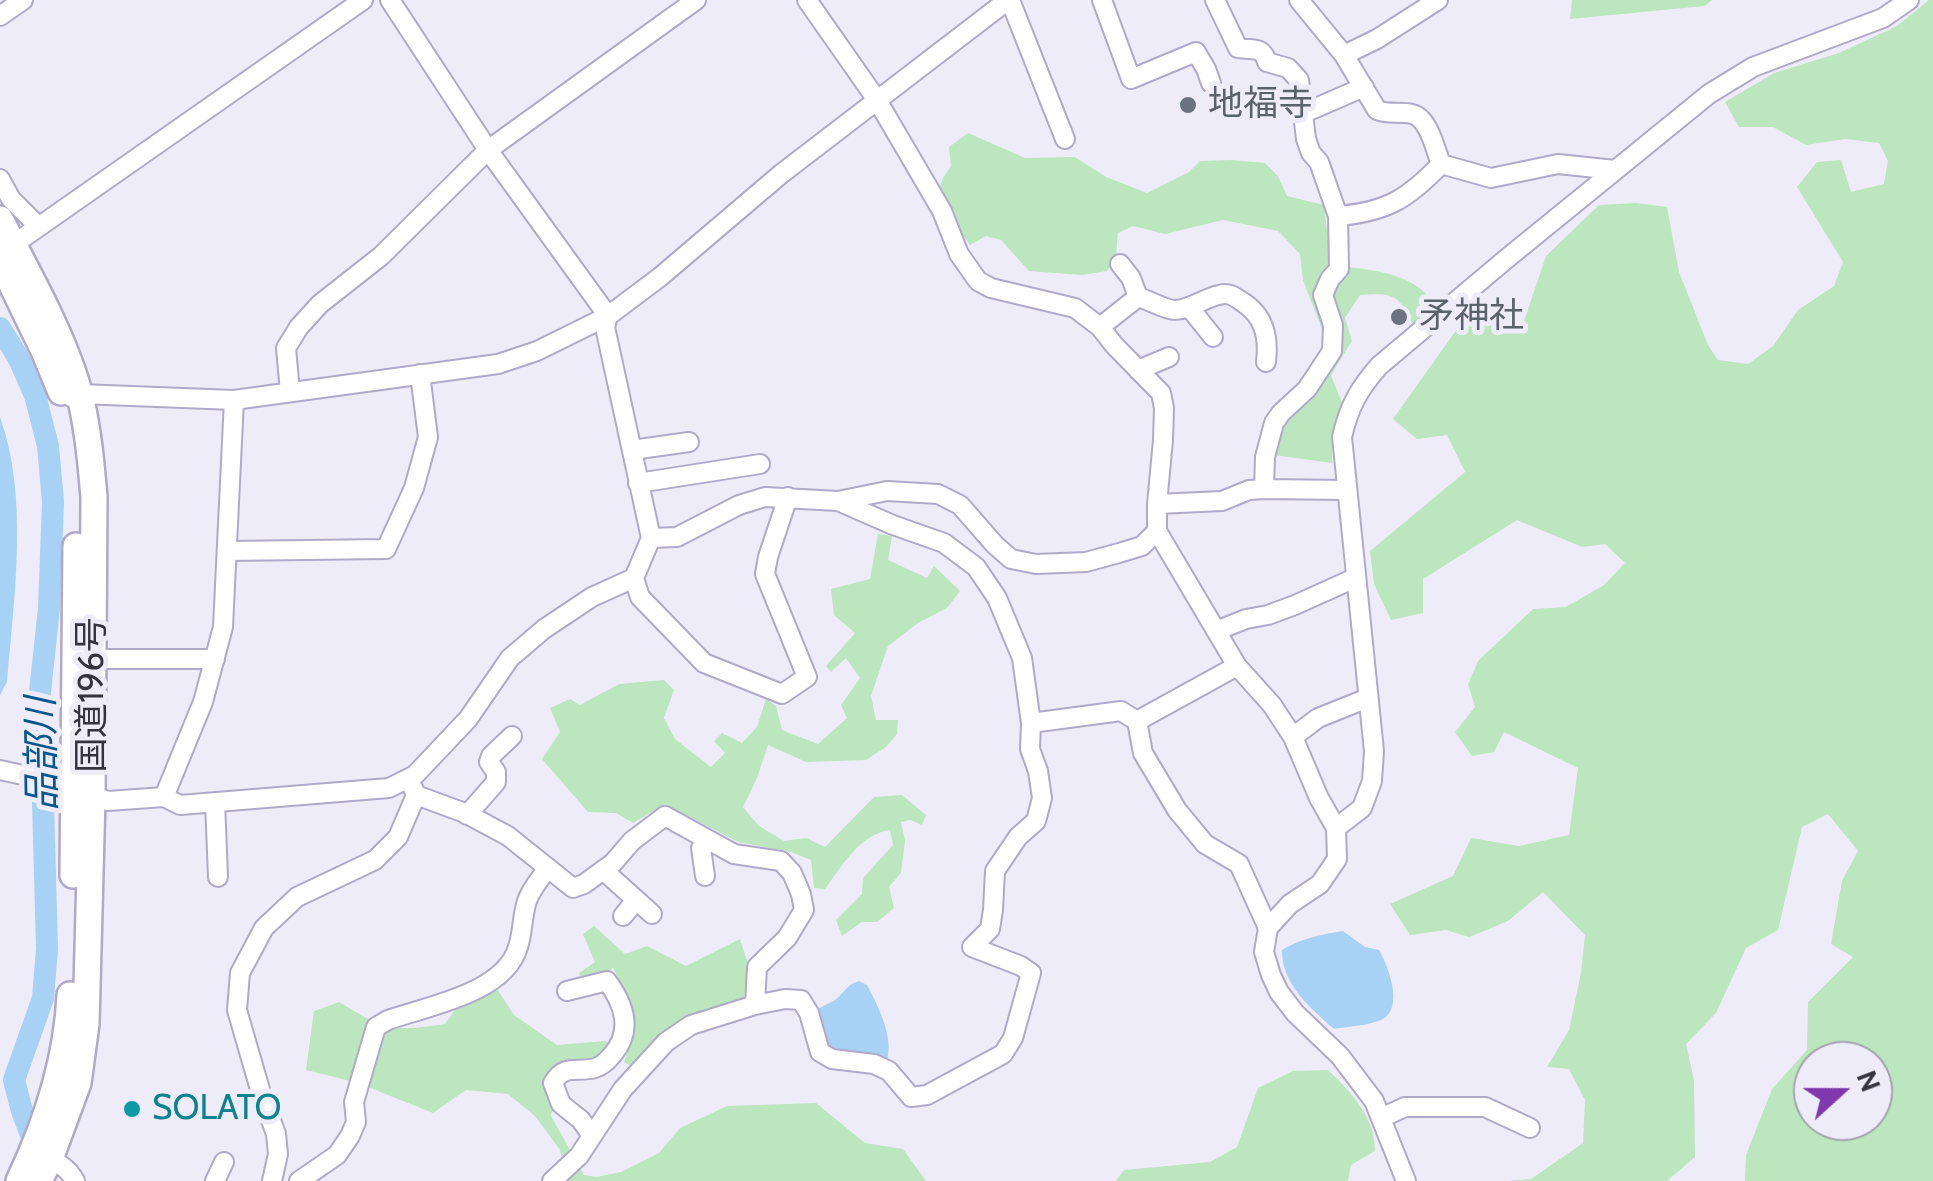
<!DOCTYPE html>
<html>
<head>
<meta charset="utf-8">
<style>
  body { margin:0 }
  #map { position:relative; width:1933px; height:1181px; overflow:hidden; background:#efecf9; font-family:Cabin,sans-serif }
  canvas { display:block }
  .north { position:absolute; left:1793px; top:1041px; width:100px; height:100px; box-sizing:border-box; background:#efecf9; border:2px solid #a5a2af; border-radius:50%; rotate:69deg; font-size:28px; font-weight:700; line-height:40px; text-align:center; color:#363340 }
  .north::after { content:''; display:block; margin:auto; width:35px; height:45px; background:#8039ac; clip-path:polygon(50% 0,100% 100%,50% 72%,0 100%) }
</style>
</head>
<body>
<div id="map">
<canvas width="1933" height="1181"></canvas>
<div class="north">N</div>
</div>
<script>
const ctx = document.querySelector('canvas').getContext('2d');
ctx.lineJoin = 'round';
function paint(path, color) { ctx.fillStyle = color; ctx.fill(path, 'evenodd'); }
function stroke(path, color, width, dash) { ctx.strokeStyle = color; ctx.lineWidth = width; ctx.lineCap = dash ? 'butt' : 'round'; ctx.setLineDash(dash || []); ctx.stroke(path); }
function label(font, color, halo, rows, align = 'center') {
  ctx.font = font + ' Cabin,"Noto Sans JP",sans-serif'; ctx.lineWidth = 10; ctx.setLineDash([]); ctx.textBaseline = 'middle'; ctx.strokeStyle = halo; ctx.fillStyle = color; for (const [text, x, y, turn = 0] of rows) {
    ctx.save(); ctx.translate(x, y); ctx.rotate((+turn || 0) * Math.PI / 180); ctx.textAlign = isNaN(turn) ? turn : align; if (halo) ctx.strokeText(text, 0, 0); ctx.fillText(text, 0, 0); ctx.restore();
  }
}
paint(new Path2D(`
  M1572 0H1712L1705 6 1570 19Z
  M1929 0H1933V1181H1745L1746 1155 1772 1089 1807 1050 1808 1002 1853 957 1831 944 1842 881 1858 851 1828 814 1802 827 1778 930 1746 948 1716 1013 1686 1044 1694 1080 1695 1157 1667 1181H1508L1531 1179 1583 1143 1585 1100 1569 1069 1547 1067 1569 1030 1581 973 1585 935 1543 892 1508 921 1469 937 1446 930 1410 935 1390 904 1453 876 1471 838 1519 846 1569 835 1578 768 1504 732 1494 752 1472 756 1455 732 1475 707 1468 684 1478 661 1533 609 1566 607 1604 585 1625 563 1605 544 1582 547 1517 520 1423 579V613L1391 620 1374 584 1370 551 1465 472 1447 435 1417 439 1393 419 1477 301 1498 323 1522 327 1546 256 1599 205 1636 203 1667 207 1679 272 1708 345 1718 360 1748 364 1773 346 1798 310 1834 286 1843 262 1797 187 1817 162 1841 160 1851 192 1884 184 1888 161 1879 143 1845 139 1806 145 1773 127H1739L1725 102 1774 73 1839 53 1897 26ZM1813 1061H1873V1121H1813Z
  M968 133 1025 158 1075 157 1106 177 1147 193 1189 172 1200 161 1231 160 1265 163 1278 176 1287 196 1324 205 1327 230 1348 267C1380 271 1422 276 1436 309L1414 327C1399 296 1396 292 1360 295L1345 318 1352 341 1331 375 1342 403 1332 436V463L1273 455 1278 427 1318 382 1317 357 1327 342 1303 280 1300 254 1278 231 1223 220 1165 234 1133 226 1118 233 1116 255 1107 271 1082 275 1029 271 1001 240 986 236 970 245C961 233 941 204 940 190 940 181 946 173 951 166L949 147Z
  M878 534 892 536 888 560 927 578 934 566 960 591 947 608 918 623 888 646 871 696 876 720H898L897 734 886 747 866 760 806 762 768 745 757 778 743 807 759 826 784 841 806 838 825 847 874 797 902 795 926 815 922 825 910 820 901 822 905 841 901 873 889 887 894 908 877 922H862L842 936 836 920 862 894 863 878 893 845 890 830C860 834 842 866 825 889L814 888 811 860 791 852 738 842 665 804 633 823 616 813 588 812 542 759 560 732 550 708 570 699 580 705 619 684 664 680 674 690 664 718 675 739 711 767 725 753 714 741 722 733 742 743 757 727 766 699 776 706 782 730 818 744 847 718 841 705 860 678 846 658 831 672 826 666 855 633 834 615 831 589 870 579Z
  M594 926 625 954 647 946 686 966 740 939 748 964 744 998 687 1017 659 1036 633 1067 624 1062C639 1020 632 1006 613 968L584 985 579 973 595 962 583 934Z
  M497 989 514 1015 557 1045 606 1041 614 1052 557 1087 551 1116 584 1175 597 1177 621 1172 659 1153 680 1128 727 1106 816 1103 865 1143 903 1149 926 1181H567L560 1150 535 1116 508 1094 466 1090 433 1113 358 1083 306 1070 314 1011 339 1002C385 1030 391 1032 445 1024L460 1003Z
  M1328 1070C1351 1092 1376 1118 1375 1151L1351 1165 1348 1181H1116L1124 1170 1210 1162 1237 1147 1258 1088 1293 1071Z`), '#bbe6be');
paint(new Path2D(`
  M0 417C29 497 14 598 7 682L0 695Z
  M1343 931 1365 947 1379 950C1388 965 1404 1007 1383 1019 1369 1026 1349 1026 1334 1029 1311 1009 1281 983 1282 950 1299 939 1323 934 1343 931Z
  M859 981 867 985C878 1006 894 1037 887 1060L839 1054 825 1046 815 1012C822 1005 827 1005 835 1000 844 993 847 984 859 981Z`), '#a8d1f6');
stroke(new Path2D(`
  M0 328 19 359 35 395 48 446 53 502 49 608 40 692 47 949 43 998 14 1080 22 1111 38 1154`), '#a8d1f6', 22);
const minor = new Path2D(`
  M807 0 877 100 942 211 959 254 978 281 991 288 1075 308 1100 327 1114 345 1161 393 1164 408 1163 440 1157 504V531L1237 666 1272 705 1293 737 1319 798 1336 828 1337 859 1320 884 1290 904 1268 928 1264 952 1271 975 1279 992 1295 1013 1340 1056 1374 1101 1406 1181
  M1010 0 1065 139
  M1102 0 1131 79 1196 52 1206 69 1211 83
  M1215 0 1238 48C1252 51 1262 45 1267 62L1288 68 1299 80 1306 139 1311 153 1319 162 1338 216 1339 269 1330 279 1323 295 1333 325 1332 351 1307 389 1281 413 1274 423 1265 457 1264 489
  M1299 0 1344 55 1377 110C1389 115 1399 111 1412 114 1429 118 1435 149 1441 164L1491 178 1558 164 1615 170
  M0 16 23 0
  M1344 55 1377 39 1438 0
  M1304 113 1364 87
  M0 179 11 199 38 226
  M1338 216C1386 212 1408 199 1441 164
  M7 249 363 0
  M1120 264 1131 278 1138 297C1149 300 1165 310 1175 310 1190 310 1204 298 1219 295 1228 292 1234 296 1241 301 1264 315 1269 336 1266 362
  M1189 307 1213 337
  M1100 327 1138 297
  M1138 370 1169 357
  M290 392 286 348 299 327 320 304 381 256 488 150 696 0
  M71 397 80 394 234 400 498 364 537 351 608 316 660 277 781 174 1008 0
  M632 450 689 442
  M638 483 760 464
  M1157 504 1222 501 1249 490 1264 489 1346 490
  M651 538 677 537 739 505 765 497 838 501 887 491 938 494 960 505 995 545 1011 559 1036 564 1086 562 1119 553 1142 546 1157 531
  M227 551 386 549 414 488 428 437 420 374
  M634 578 640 597 704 663 782 694 807 677 765 574 768 557 788 497
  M1216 631 1246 619 1268 615 1295 605 1355 578
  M85 659H215
  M1137 721 1237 666
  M1031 723 1121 711 1137 721 1143 753 1177 810 1205 844 1239 864 1268 928
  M1293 737 1318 718 1368 698
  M0 770 60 783 74 791 108 801 164 797 180 805 389 788 415 775 468 719 510 658 544 629 592 597 634 578 651 538 605 327 608 316 488 150 390 0
  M416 795 465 813 508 836 573 888 584 884 613 863 632 841 665 816 734 854 781 861 792 873 801 894 804 910 787 938 757 967 755 1005
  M164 797 203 702 223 627 234 400
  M215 802 218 877
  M467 815 496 782V772L489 762 491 756 512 736
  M1336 828 1362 808 1372 781 1374 751 1342 437C1349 407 1358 390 1379 366L1505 260 1709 94 1753 67 1883 18 1909 0
  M603 870 652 914
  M705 876 701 848 707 839
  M623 916 636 900
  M567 991 607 981C624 1004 633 1030 613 1054 609 1059 602 1066 595 1068 577 1073 565 1063 553 1083L561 1104 581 1120 592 1136
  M1381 1118 1405 1107H1485L1530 1128
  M41 1155C56 1162 67 1166 75 1181
  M215 1181 224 1162
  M272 1181 278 1154 276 1134 261 1093 237 1010 240 973 264 928 297 897 375 860 398 837 416 795 413 788
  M299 1181 337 1155 350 1136 356 1122 354 1102 376 1027 388 1020C428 1006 505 993 518 947 523 932 522 916 527 901 531 889 540 879 548 868
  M552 1181 579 1156 623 1089 666 1042 691 1025 755 1005 785 999 801 1000 809 1013 820 1052 832 1059 874 1064 889 1071 911 1097 927 1095 1003 1054 1013 1038 1031 973 1021 966 972 947 990 929 993 910 995 871 1018 837 1036 821 1042 798 1038 771 1030 749 1031 723 1022 658 997 598 976 567 944 543 893 525 838 501`);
const highway = new Path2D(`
  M0 219C27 271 66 340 80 396 88 429 91 463 94 497L92 798 86 1024 78 1083 50 1159 39 1181
  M0 260 44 351 61 392
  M73 875 76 546
  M19 1181C47 1122 67 1061 70 995`);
stroke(minor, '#b0a9c9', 22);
stroke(highway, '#b0a9c9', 30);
stroke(minor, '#fff', 18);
stroke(highway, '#fff', 25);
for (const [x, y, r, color] of [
  [1188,105,10,"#6b7280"],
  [1399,317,10,"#6b7280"],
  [132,1109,10,"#0f9aa8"]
]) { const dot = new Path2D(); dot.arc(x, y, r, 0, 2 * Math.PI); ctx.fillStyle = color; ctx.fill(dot); stroke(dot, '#efecf9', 4); }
label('35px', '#5b616d', '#efecf9', [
  ["地福寺",1208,105],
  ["矛神社",1419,317]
], 'left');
label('35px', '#363340', '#efecf9', [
  ["国道196号",93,695,-90]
]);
label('35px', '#0d838f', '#efecf9', [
  ["SOLATO",152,1109]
], 'left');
label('italic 38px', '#02578e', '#efecf9', [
  ["品部川",43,754,-91]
]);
</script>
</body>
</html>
